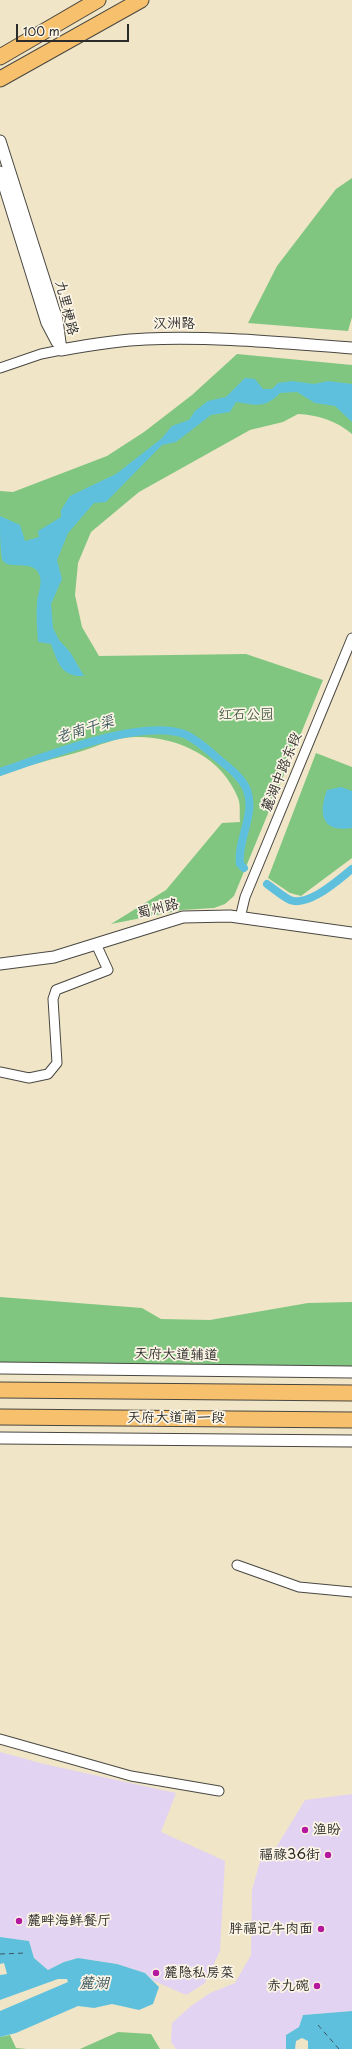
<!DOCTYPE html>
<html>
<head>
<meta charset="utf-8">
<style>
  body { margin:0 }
  #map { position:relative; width:352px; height:2049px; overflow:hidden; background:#f0e5c7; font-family:"Playpen Sans",sans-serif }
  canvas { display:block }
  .scale { position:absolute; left:16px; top:24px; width:113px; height:18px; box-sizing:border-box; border:2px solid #2b2b2b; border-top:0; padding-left:5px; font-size:12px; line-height:14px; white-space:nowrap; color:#2b2b2b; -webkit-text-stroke:3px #fcf5e5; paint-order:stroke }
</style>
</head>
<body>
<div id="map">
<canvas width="352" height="2049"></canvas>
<div class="scale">100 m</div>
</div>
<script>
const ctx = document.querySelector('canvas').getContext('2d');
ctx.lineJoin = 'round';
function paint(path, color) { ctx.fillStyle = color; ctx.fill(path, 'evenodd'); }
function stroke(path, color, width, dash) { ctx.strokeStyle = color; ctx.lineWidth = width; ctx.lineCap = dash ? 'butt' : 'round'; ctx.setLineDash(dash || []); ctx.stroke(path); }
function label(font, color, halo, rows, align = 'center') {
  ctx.font = font + ' "Playpen Sans","LXGW WenKai TC",sans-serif'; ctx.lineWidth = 3.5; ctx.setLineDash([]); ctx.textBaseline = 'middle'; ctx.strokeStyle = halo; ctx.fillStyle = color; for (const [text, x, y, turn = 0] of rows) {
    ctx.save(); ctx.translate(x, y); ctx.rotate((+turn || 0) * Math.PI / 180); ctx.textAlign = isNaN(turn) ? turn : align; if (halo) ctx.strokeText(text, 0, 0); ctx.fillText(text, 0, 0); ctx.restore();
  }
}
paint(new Path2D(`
  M0 1752 44 1764 176 1793 161 1832 225 1861 220 1951 205 1983 186 1995 154 1981 145 1973 117 1964 78 1958 64 1962 48 1970 34 1958 29 1941 0 1937Z
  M352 1794V2011L303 2015 299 2027 286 2035V2049H176L171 2042 172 2023 191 2006 210 1993 235 1983 251 1955 252 1890 261 1858 277 1846 305 1800Z`), '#e3d3f2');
paint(new Path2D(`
  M352 178V317L348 331 248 323 277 266 336 189Z
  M237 354 352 365V434C337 421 318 415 298 414L283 422 250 430 139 492 91 532 78 563 75 595 82 627 99 656 246 654 323 680 234 896 225 904 214 908 182 910 111 924 166 890 222 823 240 822C239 815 241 805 238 798 222 757 177 736 135 737 117 737 98 746 82 751 55 759 26 765 0 776V491L13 492 107 456 144 432 192 395Z
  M316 753 352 767V858L301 896 290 893 268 878Z
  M0 1297 142 1308 161 1319 210 1320 308 1303 352 1302V1366L0 1364Z
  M118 2032 151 2034 160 2049H80Z
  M10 2035 16 2048 27 2049H0V2037Z`), '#80c681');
paint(new Path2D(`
  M245 378 255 379 263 389H272L278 383 292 381 314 384 328 381 352 384V422L335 406 315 403 297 392 280 393C264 409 257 405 236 402L230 412 211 415 176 442 162 445 106 502 94 503 68 533 57 560 62 579 51 604 53 628 59 640 70 652 84 676C61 677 58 663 51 644L38 642C37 629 36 615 37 602 38 593 43 583 39 574 32 558 7 572 2 559 0 547 0 528 0 516L20 525 25 541 39 537 38 531 61 517V510L70 496 116 474 161 439 172 426 189 420 195 411 208 401 226 397Z
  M341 787 352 791V828C322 833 318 814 327 790Z
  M0 1937 29 1941 34 1958 48 1970 64 1962 78 1958 117 1964 145 1973 159 1987 153 2004 139 2010 112 2004 94 2008 78 2006 16 2033 0 2037V2011L68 1982 67 1979H58L0 2000V1975L7 1974 4 1963 0 1964Z
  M352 2011V2049H308V2041L302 2038 296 2041 295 2049H286V2035L299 2027 303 2015Z`), '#5fc0dd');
stroke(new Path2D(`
  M0 772C46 757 139 718 184 734 196 739 207 749 216 757 227 766 242 777 247 790 256 815 237 839 240 864L244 868
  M267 884C274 889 282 896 290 900 309 907 338 880 352 869`), '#5fc0dd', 8);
stroke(new Path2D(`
  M0 1954 26 1953
  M318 2025 339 2049`), '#3b5860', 1, [5, 4]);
const minor = new Path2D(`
  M0 368 41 354 61 350
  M240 918 245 897 352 638
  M0 1072 29 1078 48 1074 57 1063 53 999 56 990 108 970 96 944
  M237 1565 299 1587 352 1592
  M0 1739 131 1776 219 1791`);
const tertiary = new Path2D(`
  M0 141 57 320 61 350
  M0 172 47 323 57 342
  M61 350C89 345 117 340 146 339 214 336 283 343 352 348
  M0 964 54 957 183 917 230 916 352 933
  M0 1368 352 1372
  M0 1438 352 1441`);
const trunk = new Path2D(`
  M0 57 98 0
  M0 79 141 0
  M0 1390 352 1393
  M0 1417 352 1420`);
stroke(minor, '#494742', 11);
stroke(tertiary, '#494742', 13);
stroke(trunk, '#494742', 17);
stroke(minor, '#fff', 9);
stroke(tertiary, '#fff', 11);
stroke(trunk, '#f7c06c', 15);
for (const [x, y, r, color] of [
  [305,1830,4,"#b5179e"],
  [328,1855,4,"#b5179e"],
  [19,1921,4,"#b5179e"],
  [321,1929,4,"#b5179e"],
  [156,1973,4,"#b5179e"],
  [317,1986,4,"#b5179e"]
]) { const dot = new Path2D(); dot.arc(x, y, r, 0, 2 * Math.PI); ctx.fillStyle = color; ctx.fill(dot); stroke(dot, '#fcf5e5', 1.5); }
label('14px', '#2b2b2b', '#fcf5e5', [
  ["九里梗路",66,308,76],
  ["汉洲路",174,324],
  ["麓湖中路东段",282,772,-68],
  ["蜀州路",158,909,-14],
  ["天府大道辅道",176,1355,1],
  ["天府大道南一段",176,1418]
]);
label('14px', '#445a45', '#fcf5e5', [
  ["红石公园",246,715]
]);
label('14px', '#2b2b2b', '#fcf5e5', [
  ["渔盼",313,1830],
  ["福禄36街",320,1855,"right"],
  ["麓畔海鲜餐厅",27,1921],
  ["胖福记牛肉面",313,1929,"right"],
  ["麓隐私房菜",164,1973],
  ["赤九碗",309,1986,"right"]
], 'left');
label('italic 15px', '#3b5860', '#fcf5e5', [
  ["老南干渠",85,730,-17],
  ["麓湖",94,1984]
]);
</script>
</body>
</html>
